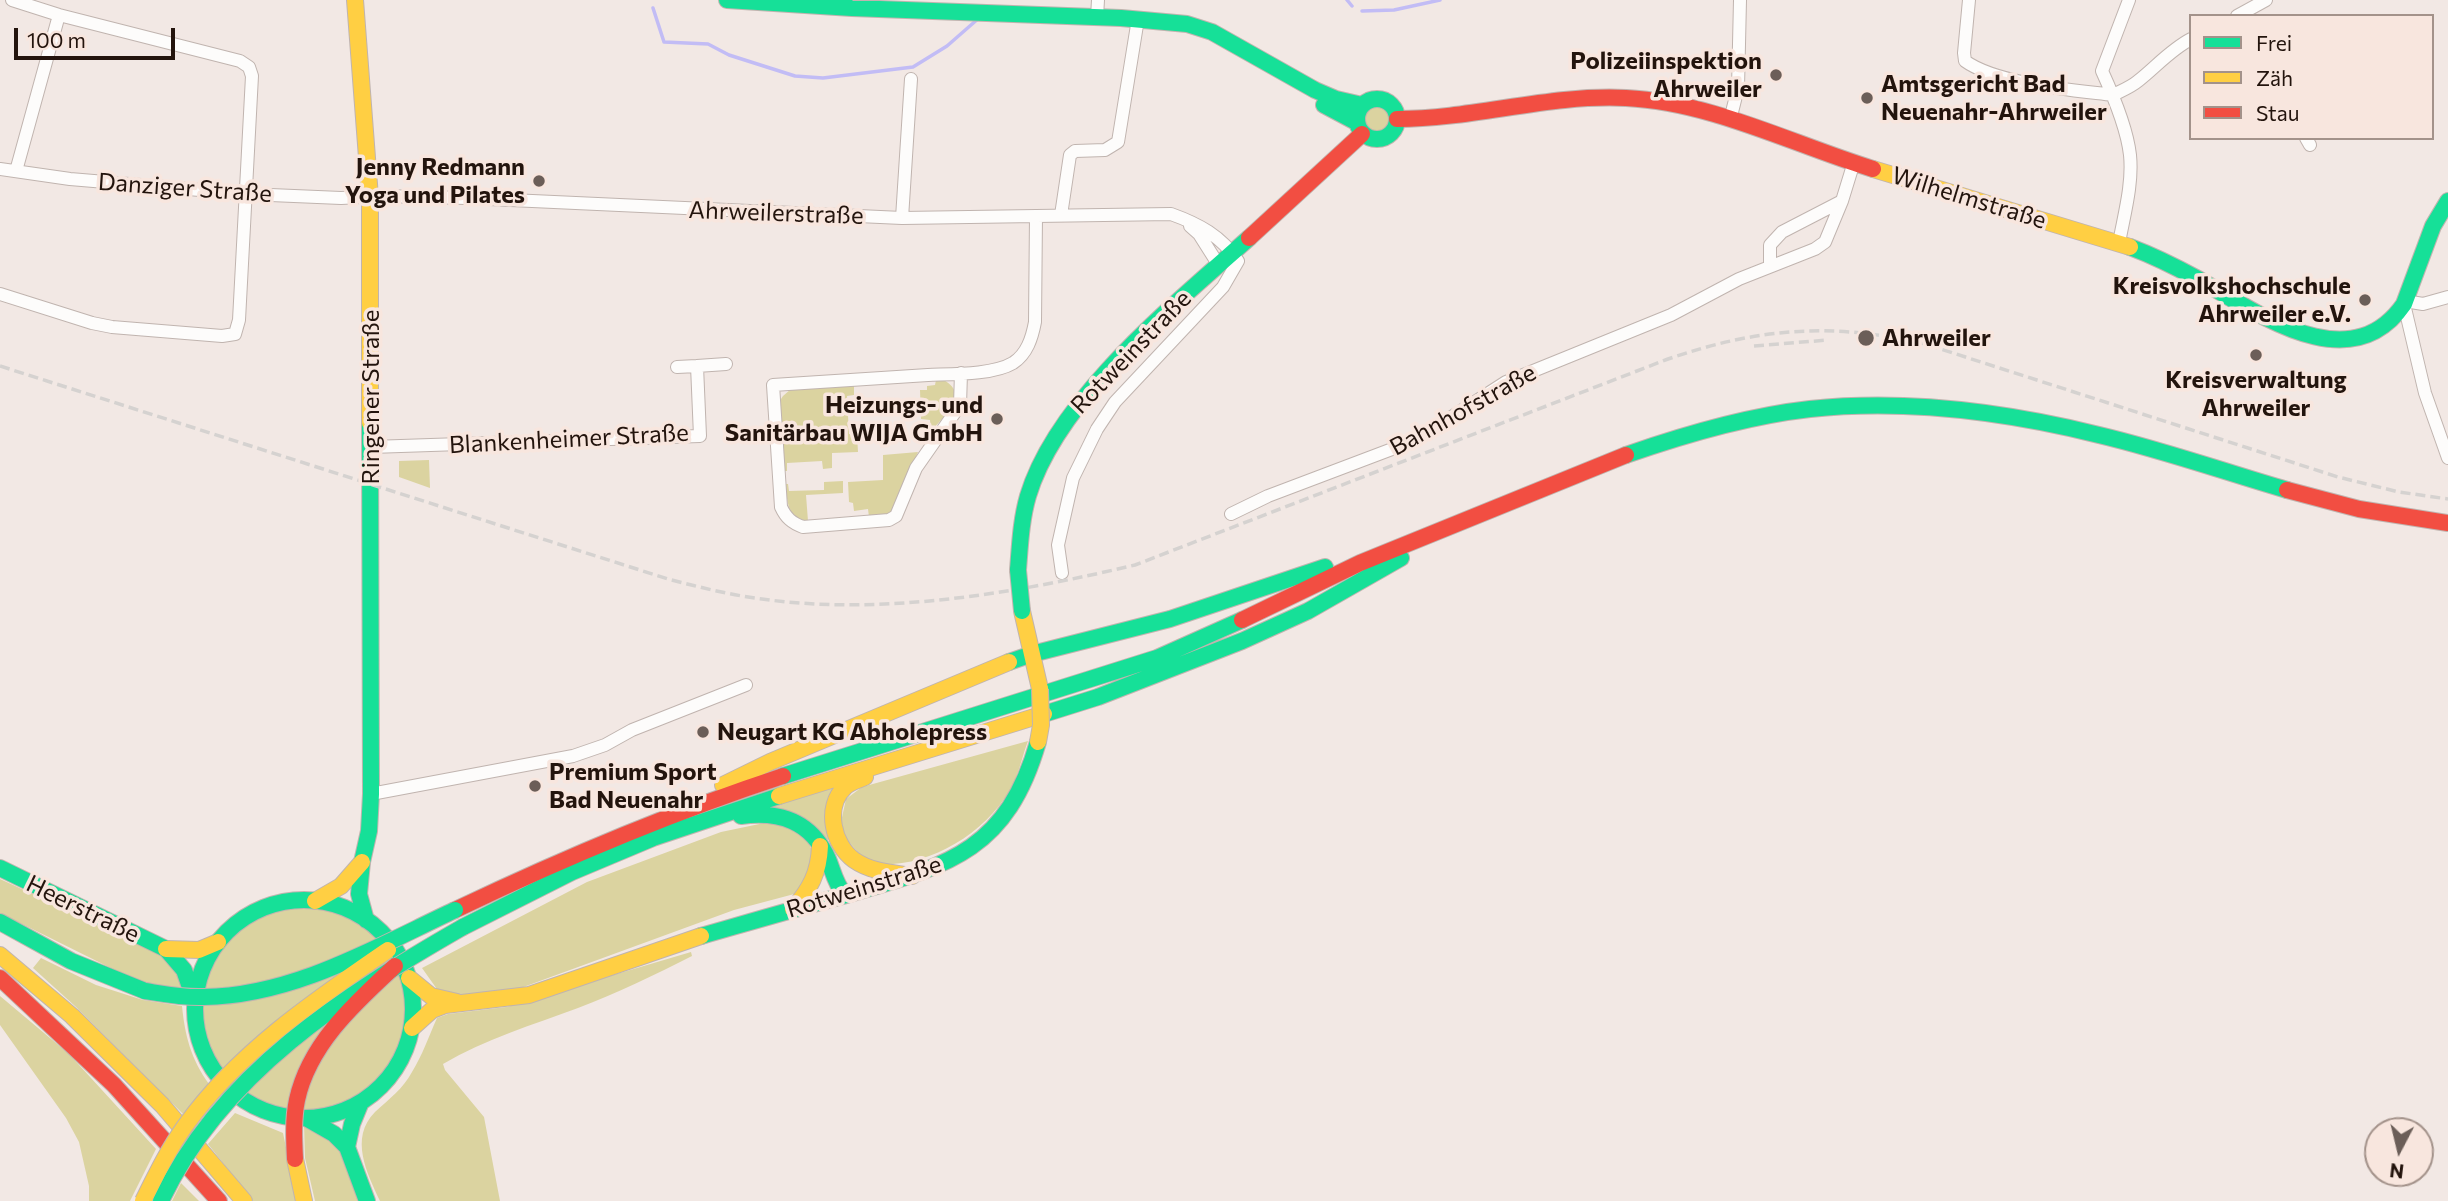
<!DOCTYPE html>
<html>
<head>
<meta charset="utf-8">
<style>
  body { margin:0 }
  #map { position:relative; width:2448px; height:1201px; overflow:hidden; background:#f2e8e4; font-family:Commissioner,sans-serif }
  canvas { display:block }
  .legend { position:absolute; left:2189px; top:14px; width:245px; height:126px; box-sizing:border-box; background:#f8e6de; border:2px solid #a3928a; margin:0; padding:9px 12px; list-style:none; font-size:21px; color:#23140d }
  .legend li { display:flex; align-items:center; gap:14px; height:35px }
  .legend b { width:35px; border:2px solid #a3928a }
  .north { position:absolute; left:2364px; top:1117px; width:70px; height:70px; box-sizing:border-box; background:#f8e6de; border:2px solid #a3928a; border-radius:50%; rotate:187deg; font-size:19px; font-weight:700; line-height:28px; text-align:center; color:#23140d }
  .north::after { content:''; display:block; margin:auto; width:24px; height:32px; background:#6b5e58; clip-path:polygon(50% 0,100% 100%,50% 72%,0 100%) }
  .scale { position:absolute; left:14px; top:28px; width:161px; height:32px; box-sizing:border-box; border:4px solid #23140d; border-top:0; padding-left:9px; font-size:21px; line-height:24px; white-space:nowrap; color:#23140d; -webkit-text-stroke:5px #f8e6de; paint-order:stroke }
</style>
</head>
<body>
<div id="map">
<canvas width="2448" height="1201"></canvas>
<ul class="legend">
<li><b style="height:9px;background:#16e098"></b>Frei</li>
<li><b style="height:9px;background:#ffcf43"></b>Zäh</li>
<li><b style="height:9px;background:#f24e42"></b>Stau</li>
</ul>
<div class="north">N</div>
<div class="scale">100 m</div>
</div>
<script>
const ctx = document.querySelector('canvas').getContext('2d');
ctx.lineJoin = 'round';
function paint(path, color) { ctx.fillStyle = color; ctx.fill(path, 'evenodd'); }
function stroke(path, color, width, dash) { ctx.strokeStyle = color; ctx.lineWidth = width; ctx.lineCap = dash ? 'butt' : 'round'; ctx.setLineDash(dash || []); ctx.stroke(path); }
function label(font, color, halo, rows, align = 'center') {
  ctx.font = font + ' Commissioner,sans-serif'; ctx.lineWidth = 7; ctx.setLineDash([]); ctx.textBaseline = 'middle'; ctx.strokeStyle = halo; ctx.fillStyle = color; for (const [text, x, y, turn = 0] of rows) {
    ctx.save(); ctx.translate(x, y); ctx.rotate((+turn || 0) * Math.PI / 180); ctx.textAlign = isNaN(turn) ? turn : align; if (halo) ctx.strokeText(text, 0, 0); ctx.fillText(text, 0, 0); ctx.restore();
  }
}
paint(new Path2D(`
  M1362 119a16 16 0 1 1 32 0a16 16 0 1 1-32 0Z
  M941 379C972 392 944 417 931 431L930 420 921 419 920 390H927V386L935 385 936 380Z
  M854 385V395L847 396 849 434H857L858 452 832 453V468L823 469 822 461 787 463V471H783L779 402 783 396 791 389Z
  M918 452 895 508 889 514 869 517 868 509 854 511 853 503 849 502 848 482 883 480V455Z
  M429 460 430 488 399 477V461Z
  M843 481V493L806 495 808 521C787 518 787 502 786 484H788L789 491 824 490V482Z
  M1028 741C1023 754 1020 769 1014 782 993 826 941 861 893 864 884 865 875 862 866 861L839 831 846 799 862 787Z
  M842 783 828 840 765 807Z
  M769 822 793 827 807 839 813 853V867L798 893 734 910 518 989 478 996 439 992 422 968 587 882 721 832Z
  M0 879 165 955 180 977V988L143 984 0 913Z
  M203 1009a102 102 0 1 1 204 0a102 102 0 1 1-204 0Z
  M691 952 692 956C655 975 617 993 578 1008 532 1025 486 1039 443 1064L445 1070 484 1117 500 1201H380C367 1173 349 1138 375 1112 389 1099 403 1089 412 1072 422 1056 429 1036 437 1018L448 1014 506 1007 545 998 593 981Z
  M41 958 96 985 143 1000 182 1006C185 1036 191 1059 209 1084L183 1114 76 1007 33 968Z
  M0 996 69 1054 156 1149 130 1201H89V1186L79 1142 66 1118 0 1025Z
  M235 1113 283 1133 297 1201H253L208 1144Z
  M304 1124 337 1145 358 1201H315L305 1158Z
  M181 1183 199 1201H172Z`), '#dbd3a0');
stroke(new Path2D(`
  M1347 0 1352 6
  M653 8 664 42 708 44 729 55 795 76 823 78 913 67 947 46 979 18
  M1362 11 1394 10 1440 0`), '#c2bcf5', 3.5);
const street = new Path2D(`
  M1969 0 1964 53 1965 61C1997 84 2073 90 2113 95
  M2237 16 2266 0
  M1097 17 1098 0
  M2113 95C2121 91 2131 87 2138 81 2156 67 2170 50 2191 39
  M1730 120 1738 88 1740 0
  M2306 138 2310 145
  M0 169 70 179 247 194 341 198 381 196 467 198 902 218 1171 214C1199 224 1221 236 1238 261L1223 287 1115 402 1097 429 1073 478 1058 545 1062 573
  M16 171 59 15
  M1061 215 1070 155 1075 151 1105 150 1118 142 1138 19
  M902 218 911 79
  M1190 226 1199 234 1218 264
  M2119 243C2124 215 2133 184 2130 155 2127 128 2113 95 2102 71L2129 0
  M1770 266V245L1782 232 1842 201
  M0 294 92 323 112 327 222 336 235 334 239 320 252 76 249 67 240 61 59 15 12 0
  M2405 301 2423 304 2448 297
  M2404 304 2425 393 2448 458
  M677 367 697 366
  M961 373 960 405 916 468 896 516 889 520 803 527C792 523 786 518 781 507L773 385C825 382 876 378 928 375 950 374 993 375 1013 363 1027 354 1032 338 1035 322L1036 216
  M371 447 700 436 697 366 726 364
  M1231 514 1268 496 1416 440 1506 382 1671 315 1739 279 1815 249 1825 242 1842 201 1854 162
  M371 794 573 756 605 745 632 730 746 685`);
const fast = new Path2D(`
  M727 0 852 8 1121 18 1187 24 1212 32 1315 90 1336 99 1362 105
  M1357 119a20 20 0 1 1 40 0a20 20 0 1 1-40 0Z
  M1324 105 1356 122
  M2130 247C2154 256 2176 267 2198 279 2256 312 2350 382 2404 304L2433 226 2448 201
  M1626 455C1686 434 1747 416 1810 409 1907 399 2006 412 2099 435 2163 450 2225 472 2287 490
  M1018 570C1020 545 1021 520 1028 496 1057 399 1175 304 1249 238
  M1009 662 1032 654 1170 619 1325 567
  M1044 714 1098 697 1242 641 1308 611 1401 558
  M783 776 1157 658 1242 620
  M741 816C780 811 811 821 828 859 833 871 835 883 844 894
  M0 868 166 949 184 970 193 996
  M195 1009a109 109 0 1 1 218 0a109 109 0 1 1-218 0Z
  M366 920 359 894 362 862 369 831 371 794 370 423
  M0 922 71 961 145 991
  M463 927 572 872 653 838 779 796
  M701 936C750 922 798 908 846 895 946 866 1006 853 1038 742
  M361 1102 352 1124 347 1147 367 1201
  M306 1118 334 1134 347 1147`);
const slow = new Path2D(`
  M355 0 370 197V423
  M1873 169 2130 247
  M1022 611 1040 689
  M865 777C859 780 850 782 845 787 824 807 833 845 854 860 871 872 892 873 912 876
  M723 785 770 762 1009 662
  M779 796 1044 714
  M315 901 341 886 362 862
  M793 909C810 889 819 873 820 846
  M166 949 199 950 218 942
  M0 955 72 1016 162 1105 244 1201
  M409 978 431 996 457 1002
  M412 1028 432 1010 445 1005 529 995 701 936
  M295 1159 304 1201`);
const jam = new Path2D(`
  M1397 119C1474 119 1549 94 1626 98 1711 102 1792 144 1873 169
  M1249 238 1362 134
  M2287 490 2359 509 2448 523
  M1242 620 1360 563 1626 455
  M455 910C562 859 670 813 783 776
  M0 978 114 1085 219 1201`);
stroke(street, '#c0b4af', 14);
stroke(fast, '#c0b4af', 18);
stroke(slow, '#c0b4af', 18);
stroke(jam, '#c0b4af', 18);
stroke(street, '#fdfcfb', 12);
stroke(fast, '#16e098', 16);
stroke(slow, '#ffcf43', 16);
stroke(jam, '#f24e42', 16);
stroke(new Path2D(`
  M1754 346 1828 340
  M0 366 668 579C699 587 730 595 762 599 883 616 1017 593 1135 565L1668 359C1758 328 1832 322 1925 344L2338 477 2399 492 2448 499`), '#d5d2d0', 3.5, [10, 5]);
const fastBridge = new Path2D(`
  M1018 570 1022 611
  M145 991C164 994 184 998 204 997 293 996 376 947 455 910
  M161 1201C220 1074 346 994 463 927`);
const slowBridge = new Path2D(`
  M1038 742 1041 725 1040 689
  M143 1201C156 1175 168 1150 185 1126 237 1053 315 1000 388 950`);
const jamBridge = new Path2D(`
  M295 1159C294 1139 293 1119 297 1100 309 1044 355 1003 395 966`);
stroke(fastBridge, '#c0b4af', 18, []);
stroke(slowBridge, '#c0b4af', 18, []);
stroke(jamBridge, '#c0b4af', 18, []);
stroke(fastBridge, '#16e098', 16);
stroke(slowBridge, '#ffcf43', 16);
stroke(jamBridge, '#f24e42', 16);
for (const [x, y, r, color] of [
  [1776,75,7,"#6b5e58"],
  [1867,98,7,"#6b5e58"],
  [539,181,7,"#6b5e58"],
  [2365,300,7,"#6b5e58"],
  [1866,338,9,"#6b5e58"],
  [2256,355,7,"#6b5e58"],
  [997,419,7,"#6b5e58"],
  [703,732,7,"#6b5e58"],
  [535,786,7,"#6b5e58"]
]) { const dot = new Path2D(); dot.arc(x, y, r, 0, 2 * Math.PI); ctx.fillStyle = color; ctx.fill(dot); stroke(dot, '#f8e6de', 2.5); }
label('bold 24px', '#23140d', '#f8e6de', [
  ["Polizeiinspektion",1762,61],
  ["Ahrweiler",1762,89],
  ["Amtsgericht Bad",1881,84,"left"],
  ["Neuenahr-Ahrweiler",1881,112,"left"],
  ["Jenny Redmann",525,167],
  ["Yoga und Pilates",525,195],
  ["Kreisvolkshochschule",2351,286],
  ["Ahrweiler e.V.",2351,314],
  ["Ahrweiler",1882,338,"left"],
  ["Kreisverwaltung",2256,380,"center"],
  ["Ahrweiler",2256,408,"center"],
  ["Heizungs- und",983,405],
  ["Sanitärbau WIJA GmbH",983,433],
  ["Neugart KG Abholepress",717,732,"left"],
  ["Premium Sport",549,772,"left"],
  ["Bad Neuenahr",549,800,"left"]
], 'right');
label('24px', '#23140d', '#f8e6de', [
  ["Danziger Straße",185,188,4],
  ["Wilhelmstraße",1969,198,17],
  ["Ahrweilerstraße",776,213,2],
  ["Rotweinstraße",1131,352,-46],
  ["Ringener Straße",371,397,-90],
  ["Bahnhofstraße",1463,410,-29],
  ["Blankenheimer Straße",569,439,-3],
  ["Rotweinstraße",864,887,-17],
  ["Heerstraße",83,909,26]
]);
</script>
</body>
</html>
